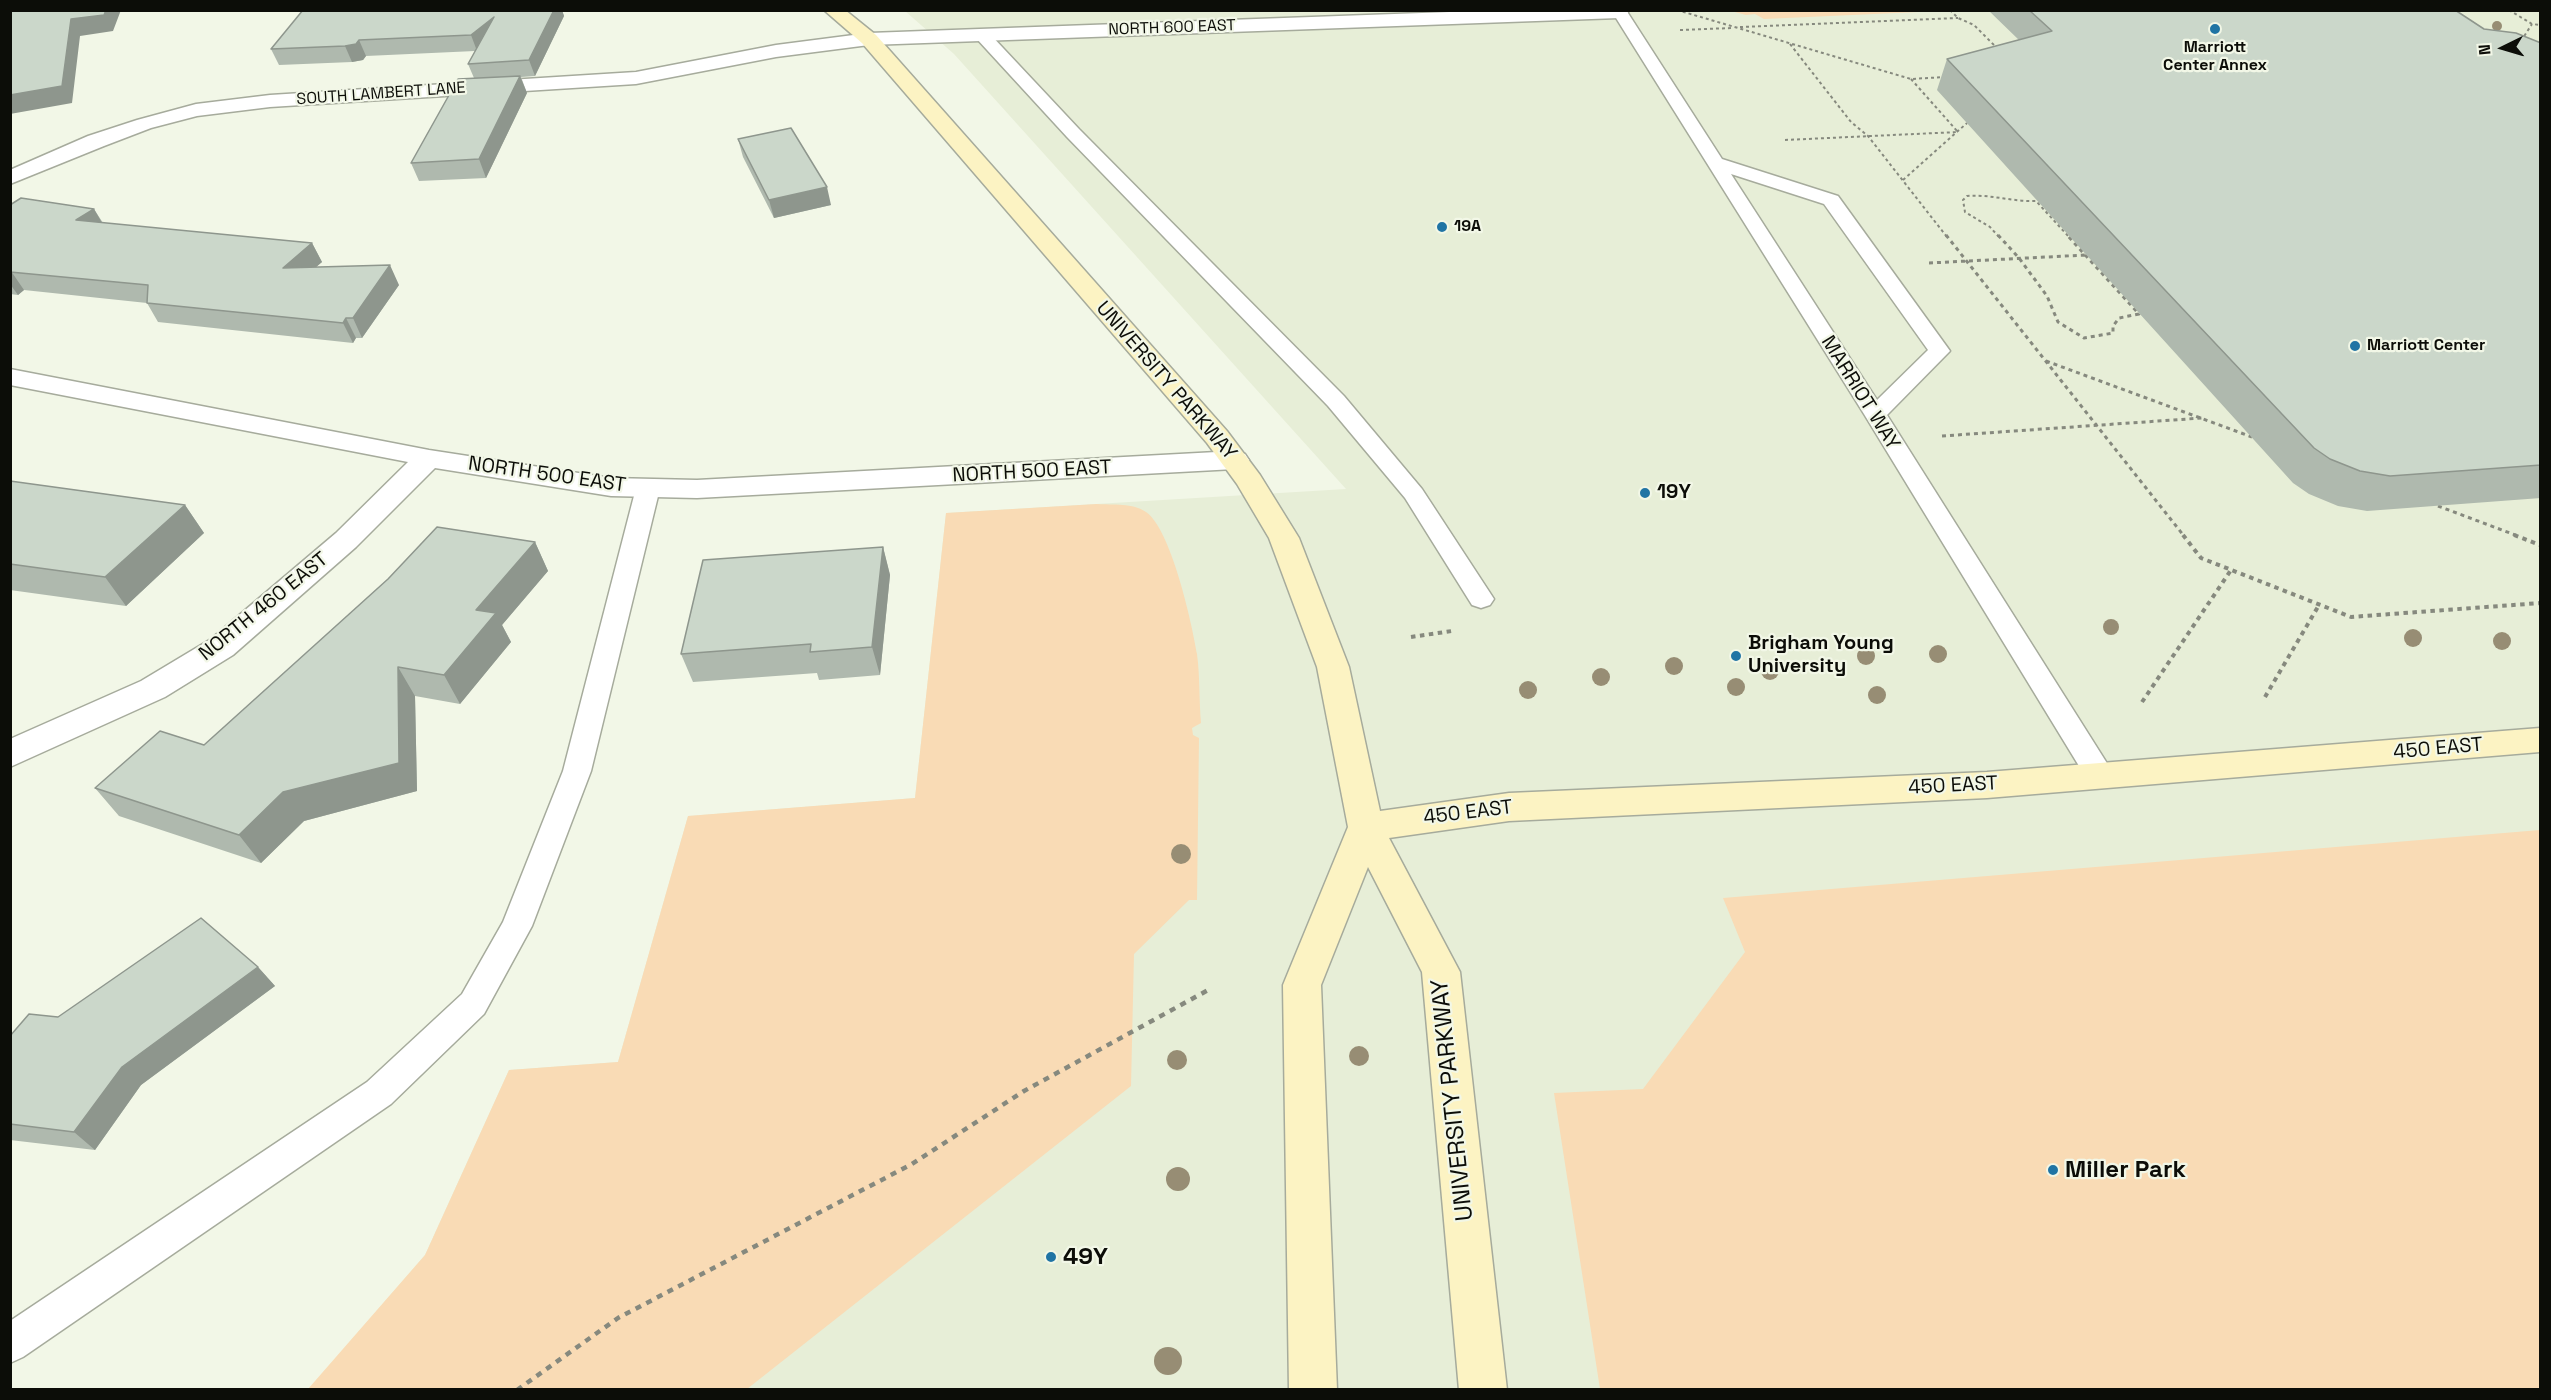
<!DOCTYPE html>
<html>
<head>
<meta charset="utf-8">
<style>
  body { margin:0 }
  #map { position:relative; width:2551px; height:1400px; overflow:hidden; background:#f2f7e7; font-family:"Space Grotesk",sans-serif }
  canvas { display:block }
  .frame { position:absolute; inset:0; border:12px solid #0c0d08; pointer-events:none }
  .north { position:absolute; left:2473px; top:18px; width:60px; height:60px; -webkit-text-stroke:4px #f2f7e7; paint-order:stroke; rotate:265deg; font-size:16px; font-weight:700; line-height:24px; text-align:center; color:#0c0d08 }
  .north::after { content:''; display:block; margin:auto; width:21px; height:27px; background:#0c0d08; clip-path:polygon(50% 0,100% 100%,50% 72%,0 100%) }
</style>
</head>
<body>
<div id="map">
<canvas width="2551" height="1400"></canvas>
<div class="frame"></div>
<div class="north">N</div>
</div>
<script>
const ctx = document.querySelector('canvas').getContext('2d');
ctx.lineJoin = 'round';
function paint(path, color) { ctx.fillStyle = color; ctx.fill(path, 'evenodd'); }
function stroke(path, color, width, dash) { ctx.strokeStyle = color; ctx.lineWidth = width; ctx.lineCap = dash ? 'butt' : 'round'; ctx.setLineDash(dash || []); ctx.stroke(path); }
function label(font, color, halo, rows, align = 'center') {
  ctx.font = font + ' "Space Grotesk",sans-serif'; ctx.lineWidth = 4.5; ctx.setLineDash([]); ctx.textBaseline = 'middle'; ctx.strokeStyle = halo; ctx.fillStyle = color; for (const [text, x, y, turn = 0] of rows) {
    ctx.save(); ctx.translate(x, y); ctx.rotate((+turn || 0) * Math.PI / 180); ctx.textAlign = isNaN(turn) ? turn : align; if (halo) ctx.strokeText(text, 0, 0); ctx.fillText(text, 0, 0); ctx.restore();
  }
}
paint(new Path2D(`
  M905 11H2540V1389L308 1390 425 1255 509 1070 618 1062 688 816 915 798 946 513 1346 489 954 54Z`), '#e7eed7');
paint(new Path2D(`
  M1731 11 1940 10V11L1764 19 1755 14 1746 15Z
  M1097 504C1113 505 1133 503 1146 512 1171 529 1192 623 1197 654 1200 676 1199 700 1201 723L1192 728 1193 735 1199 738 1197 900H1189L1134 954 1131 1086 747 1389H308L425 1255 509 1070 618 1062 688 816 915 798 946 513Z
  M2540 830V1389H1600L1554 1093 1643 1089 1745 952 1723 898Z`), '#f9dbb5');
const service = new Path2D(`
  M1611 10H1626L1722 159 1838 196 1950 351 1887 415 2110 768 2114 776 2110 784 2100 787 2090 784 1864 414ZM1731 174 1824 204 1928 350 1877 400Z
  M982 30 988 32 1079 129 1344 396 1422 489 1494 599 1490 605 1481 608 1472 605 1405 498 1328 406 1067 137 976 38 974 35 976 32Z
  M648 481 656 483 660 488 591 771 532 926 484 1014 391 1104 23 1357 10 1363V1321L367 1082 462 994 503 922 563 771 636 488 640 483Z`);
const minor = new Path2D(`
  M1505 10 1628 12 1626 16 1619 18 869 45 776 57 636 84 270 107 197 116 151 128 104 146 10 184V170L88 136 137 120 196 104 270 95 636 72 776 45 869 33Z
  M10 369 429 450 611 478 697 480 1235 451 1245 454 1249 460 1245 466 1235 469 697 498 611 496 435 468 356 547 233 655 165 697 10 767V739L141 681 211 639 336 533 408 462 10 385Z`);
const secondary = new Path2D(`
  M824 10H845L876 35 1227 431 1260 475 1299 538 1349 667 1380 811 1509 793 1987 772 2540 728V752L1987 798 1509 821 1389 838 1460 972 1507 1390H1459L1422 972 1368 867 1321 985 1337 1390H1289L1283 985 1348 827 1317 667 1269 538 1237 484 1207 443 862 43Z`);
stroke(service, '#a6ab9c', 3);
stroke(minor, '#a6ab9c', 3);
stroke(secondary, '#a6ab9c', 3);
stroke(new Path2D(`
  M1677 10 1911 79 1945 77
  M1950 10 1958 18 1974 25 1998 49
  M2509 10 2532 24 2540 25
  M1740 27 1958 18
  M1680 30 1732 28
  M2521 41 2532 24
  M1790 44 1851 122 1868 136 1947 237
  M1911 79 1957 131
  M1785 140 1958 132
  M1903 180 1967 123
  M1999 237 1990 227 1965 212 1963 200 1967 196C1990 194 2013 202 2036 201L2069 237`), '#86897e', 2, [3, 3]);
stroke(new Path2D(`
  M1946 235 2184 536
  M1998 235 2019 258 2047 296 2058 322 2084 338 2113 333V326L2119 318 2139 314 2067 235
  M1929 263 2086 255
  M2046 361 2252 437
  M1942 436 2202 418
  M2438 506 2518 536`), '#86897e', 3, [4, 4]);
stroke(new Path2D(`
  M2183 535 2201 558 2351 617 2540 603
  M2514 535 2540 545
  M1411 637 1452 631
  M2265 697 2319 605
  M2142 702 2231 570`), '#86897e', 4, [4.5, 4.5]);
stroke(new Path2D(`
  M517 1390 618 1318 912 1164 1024 1091 1210 989`), '#86897e', 4.5, [6, 6]);
paint(service, '#fff');
paint(minor, '#fff');
paint(secondary, '#fcf3c3');
ctx.fillStyle = '#978d74';
for (const [x, y, r] of [
  [2497,26,5],
  [2111,627,8],
  [2413,638,9],
  [2502,641,9],
  [1938,654,9],
  [1866,656,9],
  [1674,666,9],
  [1770,671,9],
  [1601,677,9],
  [1736,687,9],
  [1528,690,9],
  [1877,695,9],
  [1181,854,10],
  [1359,1056,10],
  [1177,1060,10],
  [1178,1179,12],
  [1168,1361,14]
]) { ctx.beginPath(); ctx.arc(x, y, r, 0, 2 * Math.PI); ctx.fill(); }
paint(new Path2D(`
  M303 10H562L564 16 535 76 521 77 527 93 486 178 419 181 411 163 474 78 468 64 475 51 366 56 363 60 352 62 279 65 271 49Z
  M1988 10H2455L2484 29 2541 43V498L2367 511 2338 506 2309 494 2293 483 1937 90 1947 59 2019 40Z
  M738 139 831 205 774 218 743 157Z
  M10 205 94 209 103 223 312 243 322 262 316 267 399 285 362 338H356L353 343 158 322 147 303 24 290 18 295 10 294Z
  M10 481 185 505 204 533 126 606 10 590Z
  M535 542 548 571 502 625 511 642 460 704 415 696 417 791 304 821 261 863 119 816 95 788 204 745Z
  M883 547 890 575 880 675 819 680 817 673 693 682 681 654Z
  M258 967 275 986 141 1085 95 1150 10 1140V1036L58 1017Z`), '#afb9ae');
paint(new Path2D(`
  M106 10H121L113 31 80 36 72 103 10 114V95L71 19Z
  M554 10H562L564 16 535 76 529 60Z
  M494 17 477 51 471 35Z
  M359 40 366 56 363 60 352 62 345 46Z
  M520 76 527 93 486 178 479 159Z
  M827 187 831 205 774 218 769 200Z
  M94 209 105 228 76 220Z
  M312 243 322 262 293 287 283 268Z
  M390 265 399 285 362 338 353 318Z
  M11 271 24 290 18 295 10 284Z
  M346 318 356 338 353 343 343 323Z
  M185 505 204 533 126 606 105 577Z
  M535 542 548 571 502 625 511 642 460 704 444 675 476 610Z
  M883 547 890 575 880 675 872 647Z
  M398 667 415 696 417 791 304 821 261 863 239 835Z
  M258 967 275 986 141 1085 95 1150 74 1132 122 1067Z`), '#8e968d');
const building = new Path2D(`
  M10 10H106L104 15 71 19 62 86 10 95Z
  M303 10H554L529 60 468 64 494 17 471 35 359 40 356 44 345 46 271 49Z
  M2029 10H2455L2484 29 2516 33 2541 43V465L2390 476 2360 471 2330 459 2314 448 1947 59 2052 31Z
  M520 76 479 159 411 163 458 79Z
  M791 128 827 187 769 200 738 139Z
  M21 198 94 209 76 220 312 243 283 268 390 265 353 318H346L343 323 147 303 148 285 10 272V205Z
  M10 481 185 505 105 577 10 564Z
  M437 527 535 542 476 610 496 613 444 675 398 667 399 763 283 792 239 835 95 788 160 731 204 745 388 579Z
  M883 547 872 647 810 652 811 644 681 654 703 560Z
  M201 918 258 967 122 1067 74 1132 10 1124V1036L29 1014 58 1017Z`);
paint(building, '#cbd7ca');
stroke(building, '#8e968d', 1.5);
for (const [x, y, r, color] of [
  [2215,29,6,"#2074a4"],
  [1442,227,6,"#2074a4"],
  [2355,346,6,"#2074a4"],
  [1645,493,6,"#2074a4"],
  [1736,656,6,"#2074a4"],
  [2053,1170,6,"#2074a4"],
  [1051,1257,6,"#2074a4"]
]) { const dot = new Path2D(); dot.arc(x, y, r, 0, 2 * Math.PI); ctx.fillStyle = color; ctx.fill(dot); stroke(dot, '#f2f7e7', 2); }
label('16px', '#0c0d08', '#f2f7e7', [
  ["NORTH 600 EAST",1172,28,-2],
  ["SOUTH LAMBERT LANE",381,94,-4]
]);
label('bold 16px', '#0c0d08', '#f2f7e7', [
  ["Marriott",2215,48,"center"],
  ["Center Annex",2215,66,"center"],
  ["19A",1454,227],
  ["Marriott Center",2367,346]
], 'left');
label('20px', '#0c0d08', '#f2f7e7', [
  ["UNIVERSITY PARKWAY",1166,381,49],
  ["MARRIOT WAY",1860,393,58],
  ["NORTH 500 EAST",1032,472,-3],
  ["NORTH 500 EAST",547,475,8],
  ["NORTH 460 EAST",264,607,-39],
  ["450 EAST",2438,749,-5],
  ["450 EAST",1953,786,-3],
  ["450 EAST",1468,813,-7]
]);
label('bold 20px', '#0c0d08', '#f2f7e7', [
  ["19Y",1657,493],
  ["Brigham Young",1748,644],
  ["University",1748,667]
], 'left');
label('24px', '#0c0d08', '#f2f7e7', [
  ["UNIVERSITY PARKWAY",1453,1100,-96]
]);
label('bold 24px', '#0c0d08', '#f2f7e7', [
  ["Miller Park",2065,1170],
  ["49Y",1063,1257]
], 'left');
</script>
</body>
</html>
